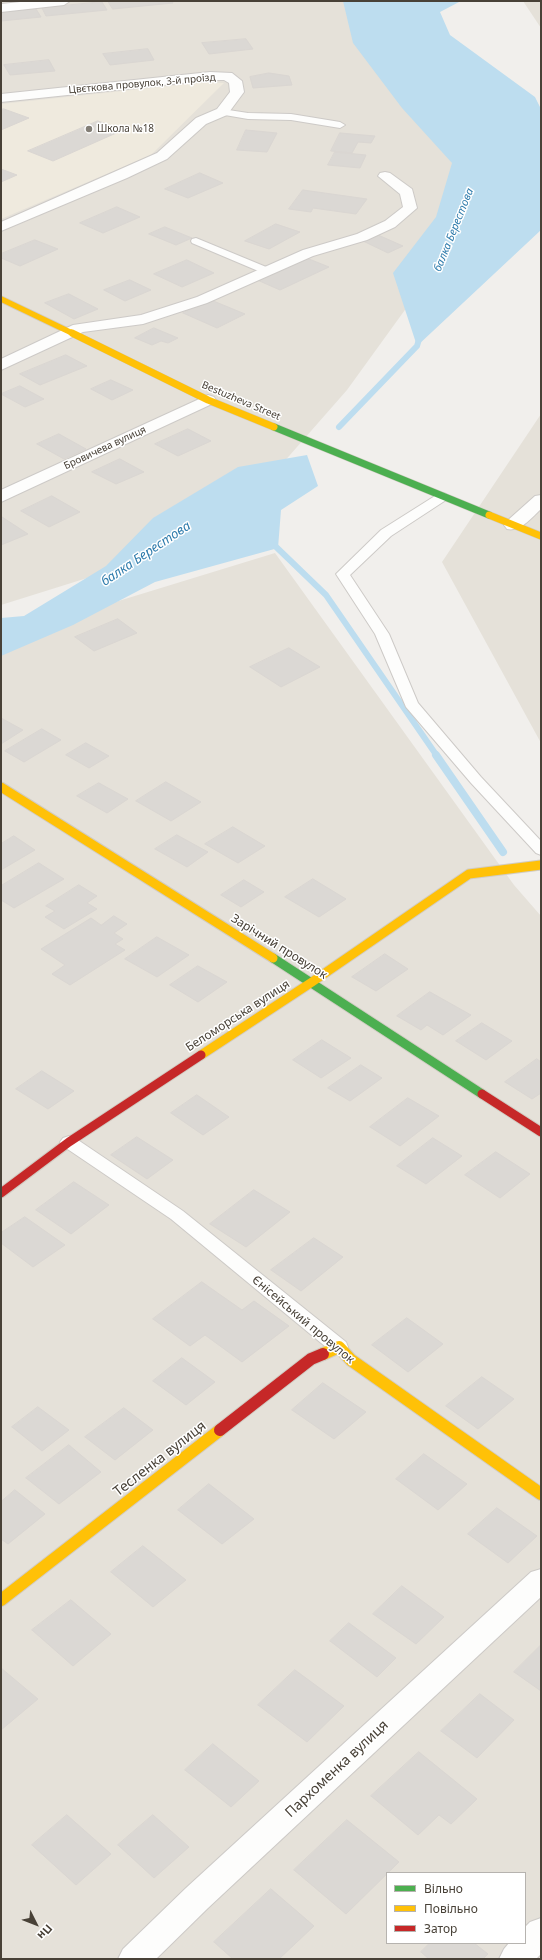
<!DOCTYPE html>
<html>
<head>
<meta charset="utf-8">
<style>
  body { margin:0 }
  #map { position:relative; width:542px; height:1960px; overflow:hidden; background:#f1efec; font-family:"Noto Sans",sans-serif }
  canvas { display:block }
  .frame { position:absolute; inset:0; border:2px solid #484137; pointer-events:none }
  .legend { position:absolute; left:386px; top:1872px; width:140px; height:72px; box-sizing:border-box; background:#fff; border:1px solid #b6b3af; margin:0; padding:5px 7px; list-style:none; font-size:12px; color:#484137 }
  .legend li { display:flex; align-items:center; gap:8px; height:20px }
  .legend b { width:20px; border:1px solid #b6b3af }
  .north { position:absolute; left:16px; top:1904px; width:40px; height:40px; -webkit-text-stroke:3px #fff; paint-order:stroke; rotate:132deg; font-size:11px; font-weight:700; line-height:16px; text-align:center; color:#484137 }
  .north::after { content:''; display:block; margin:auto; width:14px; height:18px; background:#484137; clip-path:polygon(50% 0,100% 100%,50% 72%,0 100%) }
</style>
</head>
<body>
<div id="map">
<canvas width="542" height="1960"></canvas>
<div class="frame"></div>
<ul class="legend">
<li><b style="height:5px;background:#4caf50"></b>Вільно</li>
<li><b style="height:5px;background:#ffc107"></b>Повільно</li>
<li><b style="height:5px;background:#c62828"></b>Затор</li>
</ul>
<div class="north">Пн</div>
</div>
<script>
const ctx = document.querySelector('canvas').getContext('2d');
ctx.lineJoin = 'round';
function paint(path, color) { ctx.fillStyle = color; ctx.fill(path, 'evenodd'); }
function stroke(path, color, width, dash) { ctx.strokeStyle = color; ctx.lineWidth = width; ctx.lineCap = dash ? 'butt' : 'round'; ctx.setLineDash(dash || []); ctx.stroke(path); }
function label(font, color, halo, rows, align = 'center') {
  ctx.font = font + ' "Noto Sans",sans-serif'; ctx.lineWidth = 3; ctx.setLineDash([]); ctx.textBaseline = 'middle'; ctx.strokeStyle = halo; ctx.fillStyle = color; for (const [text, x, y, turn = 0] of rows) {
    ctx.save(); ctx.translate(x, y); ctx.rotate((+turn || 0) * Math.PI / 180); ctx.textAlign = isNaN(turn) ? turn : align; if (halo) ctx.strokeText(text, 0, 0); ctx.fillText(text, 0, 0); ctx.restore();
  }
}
paint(new Path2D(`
  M1 1H399L517 155 347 390 218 537 1 605Z
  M523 1H541V28Z
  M541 414V743L442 562Z
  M275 553 514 885 541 916V1959H1V637ZM387 1873H525V1943H387Z`), '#e5e1d9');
paint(new Path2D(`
  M207 82 224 83 151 155 1 219V104Z`), '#efeade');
paint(new Path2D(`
  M343 1H461L440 12 450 35 535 97 541 109V230L417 346 393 273 436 217 452 163 402 108 353 43Z
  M307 455 318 486 281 510 278 548 155 582 73 625 1 656V618L24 616 106 566 153 518 238 467Z`), '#bdddef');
stroke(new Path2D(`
  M339 427 417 346 420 336
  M271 542 326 595 437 756`), '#bdddef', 6);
stroke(new Path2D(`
  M436 755 503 852`), '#bdddef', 8);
const building = new Path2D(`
  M108 1H172L173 3 113 9Z
  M102 2 107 10 46 16 42 8Z
  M36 9 41 17 1 21V12Z
  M246 39 253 49 209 54 202 43Z
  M148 49 154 60 110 65 103 54Z
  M49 60 55 71 10 75 4 65Z
  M269 73 289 76 292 85 253 88 250 77Z
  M4 109 29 118 1 130V110Z
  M98 121 123 130 53 161 28 151Z
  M246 130 277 133 267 152 237 150Z
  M340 133 375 136 371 143 358 142 352 153 331 151Z
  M335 152 366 155 360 168 328 165Z
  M1 169 17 175 1 182Z
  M200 173 223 183 188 198 165 189Z
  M303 190 367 199 356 214 313 208 311 212 289 209Z
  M117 207 140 217 103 233 80 223Z
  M276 224 300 232 269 249 245 241Z
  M165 227 192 238 176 245 149 234Z
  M378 235 403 246 388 253 363 241Z
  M35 240 58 249 20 266 1 258V254Z
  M304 257 329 267 280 290 255 279Z
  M187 260 214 273 182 287 154 274Z
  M130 280 151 290 125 301 104 290Z
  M69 294 98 309 74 319 45 303Z
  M211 300 245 314 217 328 183 313Z
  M154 328 178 338 168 343 161 341 152 345 135 338Z
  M66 355 87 366 40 385 20 374Z
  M111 380 133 390 112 400 91 389Z
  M20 386 44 399 25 407 1 394Z
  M188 429 211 441 178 456 155 444Z
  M59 434 86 449 64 459 37 444Z
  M120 459 144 472 116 484 92 472Z
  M52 496 80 512 49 527 21 511Z
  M2 517 28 534 1 545V518Z
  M118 619 137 633 94 651 75 637Z
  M289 648 320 667 281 687 250 667Z
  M1 718 23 730 1 744Z
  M42 729 61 740 24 762 5 751Z
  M86 743 109 756 89 768 66 755Z
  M166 782 201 802 171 821 136 801Z
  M99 783 128 799 107 813 77 796Z
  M233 827 265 846 238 863 205 844Z
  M177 835 208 852 187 867 155 849Z
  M14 836 35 850 1 870V844Z
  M39 863 64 879 14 908 1 900V886Z
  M313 879 346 899 319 917 285 897Z
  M244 880 264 892 241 907 221 895Z
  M79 885 97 896 87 903 97 909 64 929 45 917 55 911 46 906Z
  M114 916 127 924 114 933 123 939 115 944 125 950 70 985 52 974 65 965 41 949 91 918 101 925Z
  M157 937 189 955 157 977 125 959Z
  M385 954 408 969 376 991 352 977Z
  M198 966 227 982 198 1002 170 985Z
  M430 992 471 1015 443 1035 427 1025 421 1030 397 1016Z
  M482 1023 512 1041 486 1060 456 1041Z
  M322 1040 351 1058 321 1078 293 1060Z
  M537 1059 541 1062V1093L532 1099 505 1082Z
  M361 1065 382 1078 350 1101 328 1088Z
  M42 1071 74 1091 48 1109 16 1089Z
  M197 1095 229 1117 203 1135 171 1113Z
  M408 1098 439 1116 400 1146 370 1127Z
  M137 1137 173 1160 147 1179 111 1155Z
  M433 1138 462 1156 426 1184 397 1166Z
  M496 1152 530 1174 500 1198 465 1175Z
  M74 1182 109 1205 71 1234 36 1210Z
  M254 1190 290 1212 246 1247 210 1224Z
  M25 1217 65 1245 33 1267 1 1243V1233Z
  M314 1238 343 1257 301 1291 271 1270Z
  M202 1282 242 1310 254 1301 289 1326 242 1362 205 1335 190 1346 153 1319Z
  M407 1318 443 1344 408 1372 372 1345Z
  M182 1358 215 1382 186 1405 153 1381Z
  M482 1377 514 1399 478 1429 446 1406Z
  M323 1383 366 1412 334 1439 292 1410Z
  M38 1407 69 1430 42 1451 12 1427Z
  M124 1408 153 1430 115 1460 85 1437Z
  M69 1445 101 1472 59 1504 26 1478Z
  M424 1454 467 1484 438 1510 396 1479Z
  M209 1484 254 1519 222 1544 178 1510Z
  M15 1490 45 1514 8 1544 1 1539V1502Z
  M497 1508 537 1536 508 1563 468 1534Z
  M143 1546 186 1580 153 1607 111 1572Z
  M402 1586 444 1617 416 1644 373 1614Z
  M71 1600 111 1634 73 1666 32 1630Z
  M349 1623 396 1658 377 1677 330 1641Z
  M541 1645V1691L514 1672Z
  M1 1668 38 1699 1 1730Z
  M295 1670 344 1706 307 1742 258 1705Z
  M480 1694 514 1720 477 1758 441 1731Z
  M213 1744 259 1781 231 1807 185 1770Z
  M419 1752 477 1799 451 1824 439 1815 418 1835 371 1796Z
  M67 1815 111 1854 76 1885 32 1845Z
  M153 1815 189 1847 154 1878 118 1845Z
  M347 1820 399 1862 346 1914 294 1870Z
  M271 1889 314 1926 279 1959H233L214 1942Z
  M430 1943H474L488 1954 483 1959H429L421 1952Z`);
paint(building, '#dbd8d4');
stroke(building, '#dad6d2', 1);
const lane = new Path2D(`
  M222 109 248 113 291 114 340 122 345 125 340 128 291 120 248 119 219 114 217 112 219 110Z
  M196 238 271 269 272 271 271 273H263L192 243 191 241 192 239Z
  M442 493 446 494 448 497 446 500 391 536 350 575 389 634 418 703 481 777 541 841V855L536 853 471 783 406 707 375 634 336 574 381 530 438 494Z
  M69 1136 75 1138 183 1211 346 1342 348 1347 346 1352 339 1354 332 1352 171 1219 63 1146 60 1142 63 1138Z`);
const street = new Path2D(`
  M30 1H70L64 5 1 12V4Z
  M210 72 232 73 242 81 244 92 227 115 206 124 167 159 127 178 1 231V222L157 153 196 118 217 109 230 92 229 83 224 80H210L1 102V94Z
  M385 172 390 173 412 189 417 208 395 227 367 240 313 256 207 303 143 324 83 332 1 370V359L73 325 141 315 197 297 303 250 357 234 385 221 403 207 400 194 378 176 380 173Z
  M208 395 214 397 216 400 214 403 1 502V490Z
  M541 495V509C531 518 521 532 507 529L504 525 507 521 535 496Z
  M541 1569V1597L208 1908 156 1959H118L123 1949 186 1888 531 1572Z
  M541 1918V1954L536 1959H499L504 1949 509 1943H525V1927L530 1922Z`);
const fastFar1 = new Path2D(`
  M274 427 489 515`);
const fast = new Path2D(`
  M273 958 482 1094`);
const slowFar3 = new Path2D(`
  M1 299 74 334`);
const slowFar2 = new Path2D(`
  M72 333 208 400 274 427
  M489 515 541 536`);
const slowFar1 = new Path2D(`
  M1 787 273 958
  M201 1055 312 982 469 874 541 865`);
const slow = new Path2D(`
  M323 1354 339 1347 351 1360 541 1494
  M1 1600 220 1430`);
const jamFar1 = new Path2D(`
  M482 1094 541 1132
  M1 1193 69 1142 201 1055`);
const jam = new Path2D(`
  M220 1430 311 1359 323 1354`);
stroke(lane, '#cdcac7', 2);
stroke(street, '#cdcac7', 2);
stroke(fastFar1, '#d1ccc3', 8);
stroke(fast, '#d1ccc3', 11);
stroke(slowFar3, '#d1ccc3', 7);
stroke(slowFar2, '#d1ccc3', 8);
stroke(slowFar1, '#d1ccc3', 11);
stroke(slow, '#d1ccc3', 14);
stroke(jamFar1, '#d1ccc3', 11);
stroke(jam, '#d1ccc3', 14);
paint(lane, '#fdfdfc');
paint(street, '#fdfdfc');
stroke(fastFar1, '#4caf50', 7);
stroke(fast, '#4caf50', 9);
stroke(slowFar3, '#ffc107', 5.5);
stroke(slowFar2, '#ffc107', 7);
stroke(slowFar1, '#ffc107', 9);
stroke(slow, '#ffc107', 12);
stroke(jamFar1, '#c62828', 9);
stroke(jam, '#c62828', 12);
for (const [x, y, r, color] of [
  [89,129,4,"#837e76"]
]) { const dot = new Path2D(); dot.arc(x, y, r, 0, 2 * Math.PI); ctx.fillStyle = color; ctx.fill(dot); stroke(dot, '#fff', 1.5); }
label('10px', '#484137', '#fff', [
  ["Цвєткова провулок, 3-й проїзд",142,84,-5],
  ["Bestuzheva Street",241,401,23],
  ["Бровичева вулиця",105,448,-25]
]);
label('10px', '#484137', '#fff', [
  ["Школа №18",97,129]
], 'left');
label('italic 11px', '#2f7cac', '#fff', [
  ["балка Берестова",454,230,-68]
]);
label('12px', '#484137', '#fff', [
  ["Зарічний провулок",279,947,32],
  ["Беломорська вулиця",238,1016,-33],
  ["Єнісейський провулок",303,1320,40]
]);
label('italic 13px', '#2f7cac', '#fff', [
  ["балка Берестова",146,554,-34]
]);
label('14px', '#484137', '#fff', [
  ["Тесленка вулиця",160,1459,-38],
  ["Пархоменка вулиця",337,1769,-43]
]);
</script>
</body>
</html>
